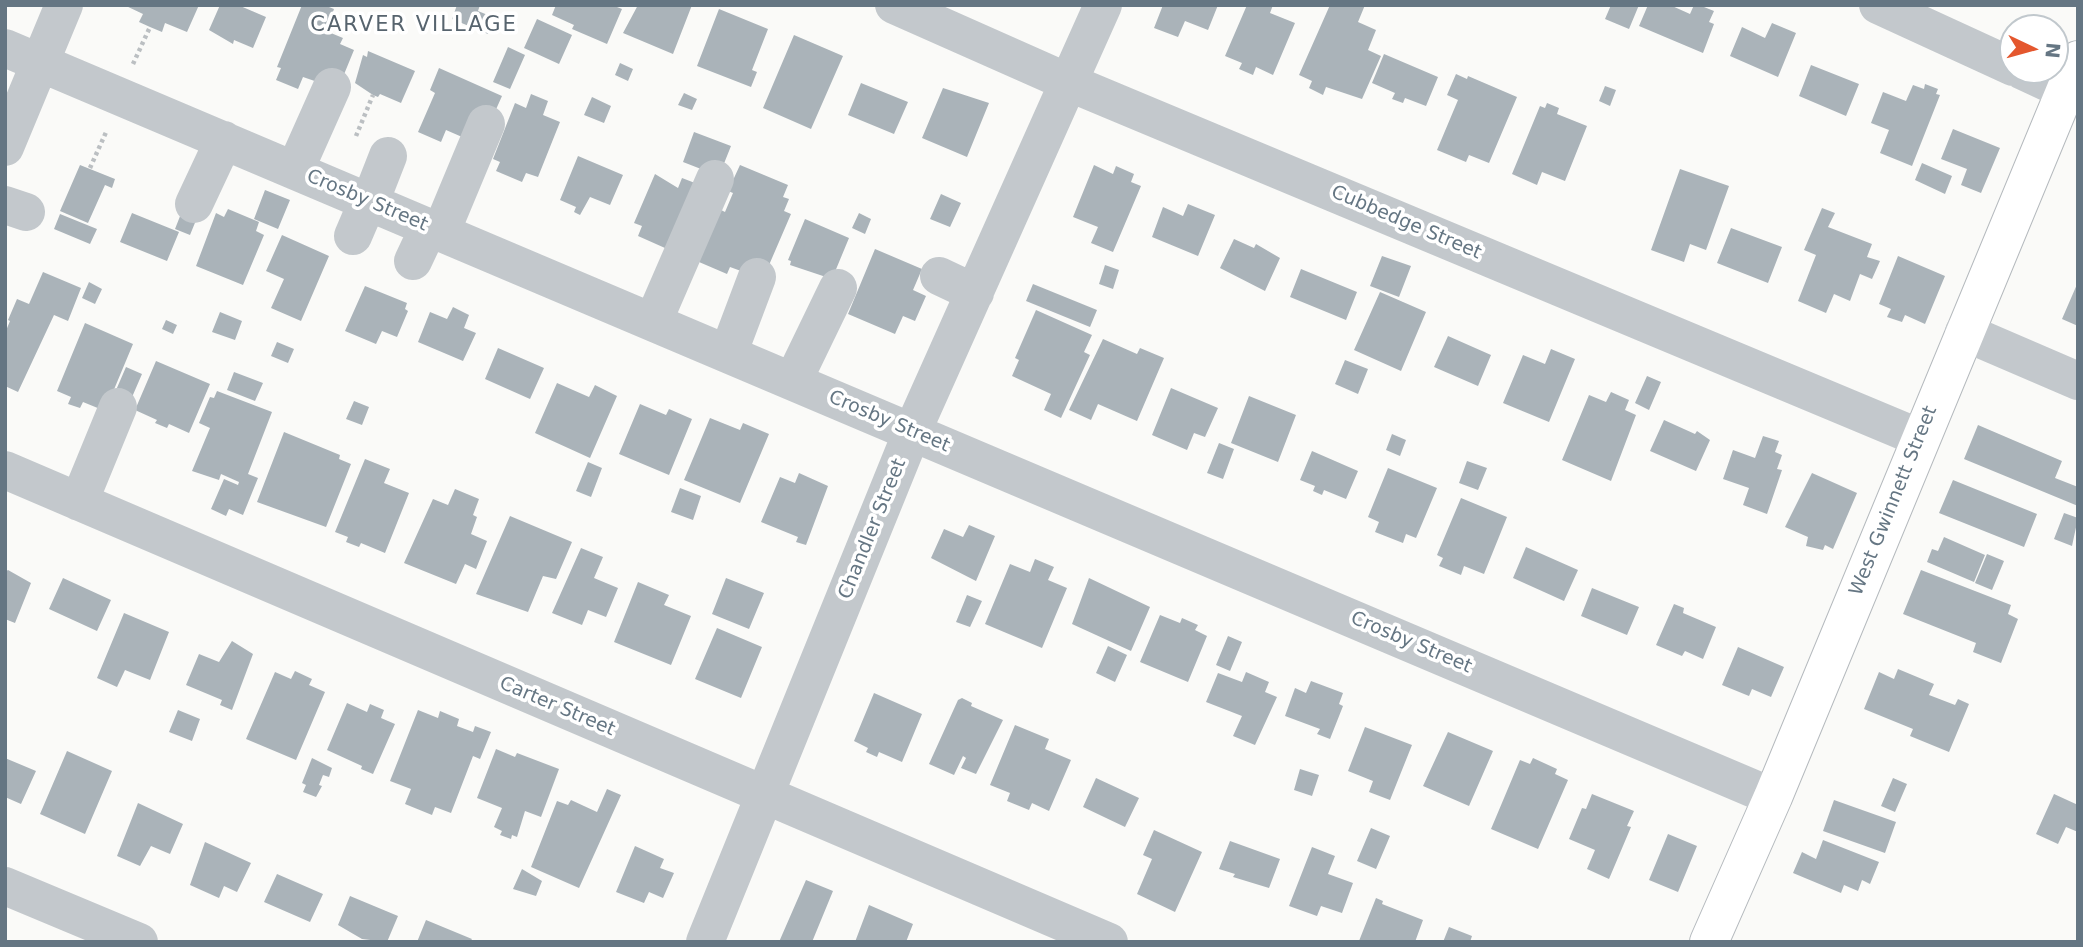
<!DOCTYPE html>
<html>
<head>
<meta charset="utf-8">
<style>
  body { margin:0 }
  #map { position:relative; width:2083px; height:947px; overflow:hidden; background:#fafaf8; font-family:"DejaVu Sans",sans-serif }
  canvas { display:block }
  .frame { position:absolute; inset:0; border:7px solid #657683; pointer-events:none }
  .north { position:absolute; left:1999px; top:14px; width:70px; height:70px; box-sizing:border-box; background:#fff; border:2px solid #c1c8cd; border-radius:50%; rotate:95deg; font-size:19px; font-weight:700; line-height:28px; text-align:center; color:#657683 }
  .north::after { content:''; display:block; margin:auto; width:24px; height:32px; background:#e4572e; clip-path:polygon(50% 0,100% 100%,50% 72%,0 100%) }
</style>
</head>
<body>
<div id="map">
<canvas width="2083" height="947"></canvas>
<div class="frame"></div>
<div class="north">N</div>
</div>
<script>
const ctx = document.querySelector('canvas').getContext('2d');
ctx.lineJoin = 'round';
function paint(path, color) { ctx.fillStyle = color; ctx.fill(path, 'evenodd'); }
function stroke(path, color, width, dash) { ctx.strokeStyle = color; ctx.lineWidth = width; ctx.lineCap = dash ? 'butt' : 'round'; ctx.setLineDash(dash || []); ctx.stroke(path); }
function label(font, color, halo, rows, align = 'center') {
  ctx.font = font + ' "DejaVu Sans",sans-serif'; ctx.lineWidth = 7; ctx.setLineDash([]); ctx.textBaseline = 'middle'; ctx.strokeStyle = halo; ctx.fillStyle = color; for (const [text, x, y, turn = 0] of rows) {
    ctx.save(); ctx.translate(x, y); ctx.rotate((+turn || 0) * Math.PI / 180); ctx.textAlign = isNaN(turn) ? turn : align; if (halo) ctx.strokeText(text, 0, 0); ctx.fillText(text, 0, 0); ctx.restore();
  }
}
paint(new Path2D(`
  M124 5H199L187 32 165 23 162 32 150 27 139 22 143 14Z
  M220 5H238L266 17 253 48 234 40 233 44 209 30Z
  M302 5H324L334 9 326 31 343 38 340 44 354 50 338 89 303 77 298 89 276 80 281 68 277 67Z
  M457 5H480L478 11 495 18 488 34 452 19Z
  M556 5H612L622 9 607 44 572 29 574 25 552 15Z
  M638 5H692L673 54 623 33Z
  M1163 5H1218L1208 30 1185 21 1178 37 1154 28Z
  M1247 5H1273L1270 13 1295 23 1273 75 1256 67 1253 75 1239 69 1242 63 1225 56Z
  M1330 5H1365L1358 22 1376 30 1368 50 1381 56 1362 99 1326 87 1323 95 1309 88 1312 81 1299 75Z
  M1611 5H1639L1629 29 1605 19Z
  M1648 5H1670L1690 14 1694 5H1699L1714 11 1709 22 1714 24 1703 53 1639 26Z
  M719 9 768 29 752 70 757 72 751 87 697 66Z
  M537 19 572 35 559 64 524 48Z
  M1772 23 1796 33 1778 77 1730 56 1742 27 1765 38Z
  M794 35 843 56 811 129 763 108Z
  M508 47 525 55 510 89 493 82Z
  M368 51 415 71 401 103 380 94 378 97 373 95 355 83 363 55 367 57Z
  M1384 54 1438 77 1426 106 1405 98 1403 103 1392 99 1395 93 1372 83Z
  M620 63 633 69 628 81 615 75Z
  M1811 65 1859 84 1846 116 1799 96Z
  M439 68 502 96 489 125 469 140 446 130 441 142 418 132 435 93 430 90Z
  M1456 74 1467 79 1468 76 1517 97 1489 163 1469 155 1466 162 1437 150 1458 100 1447 95Z
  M861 83 908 102 894 134 848 115Z
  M1925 84 1938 89 1936 94 1940 95 1912 166 1880 153 1889 130 1871 123 1883 92 1906 101 1913 85 1924 89Z
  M1605 86 1616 90 1610 106 1599 101Z
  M943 88 989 103 967 157 922 138Z
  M684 93 697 99 692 110 678 105Z
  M531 94 548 101 543 115 560 122 538 177 526 173 522 182 496 171 500 162 493 159 515 103 526 108Z
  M592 97 611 106 604 123 584 115Z
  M1547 103 1559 108 1557 114 1587 126 1565 181 1542 172 1537 185 1512 174 1540 106 1545 108Z
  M1953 129 2000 148 1981 193 1961 185 1967 169 1941 159Z
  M694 132 731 146 719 176 683 162Z
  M578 156 623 175 610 205 590 197 580 215 574 212 576 207 560 200Z
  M1922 163 1952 176 1945 194 1915 180Z
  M80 165 115 179 112 188 105 185 88 223 60 211Z
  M740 165 788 185 783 197 789 199 784 211 791 214 763 279 730 267 727 274 699 262 721 210 725 212 733 193 728 191Z
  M1094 165 1113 174 1116 166 1134 174 1131 182 1141 186 1113 252 1091 243 1098 227 1073 217Z
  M1680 169 1729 186 1706 250 1690 244 1684 262 1651 250Z
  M655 174 678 188 682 178 695 183 665 248 638 236 642 226 634 223Z
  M265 190 290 200 278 229 254 219Z
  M941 194 961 203 950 227 930 219Z
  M186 201 201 208 190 235 175 229Z
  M1188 204 1215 215 1198 256 1152 237 1163 207 1183 216Z
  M1822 208 1835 213 1828 227 1872 244 1867 257 1880 261 1872 279 1860 274 1850 301 1834 294 1826 313 1798 301 1816 255 1804 250Z
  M228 209 259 222 256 231 264 235 243 285 196 266 216 213 224 217Z
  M132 213 179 232 167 261 120 242Z
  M859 213 871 219 865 234 852 228Z
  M60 214 97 229 90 244 54 229Z
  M805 219 849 238 832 279 790 265 791 261 788 260Z
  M1731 228 1782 247 1768 283 1717 263Z
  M282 235 329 256 301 321 271 308 284 279 266 271Z
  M1234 239 1254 248 1256 244 1280 258 1265 291 1220 268Z
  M875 249 922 269 913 290 926 296 915 321 903 316 895 334 848 314Z
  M1382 256 1411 266 1399 297 1370 286Z
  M1898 256 1945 276 1925 324 1905 315 1902 322 1887 317 1891 309 1879 304Z
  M1105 265 1119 270 1113 289 1099 284Z
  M1301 269 1357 292 1346 320 1290 297Z
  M43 272 81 288 68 321 54 315 18 392 5 386V333L10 321 8 320 17 299 29 304Z
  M89 282 102 289 95 304 82 298Z
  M2078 282V326L2062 319Z
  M1033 284 1097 310 1090 327 1026 301Z
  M365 286 407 303 405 309 408 311 397 337 382 331 376 344 345 331Z
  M1380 292 1426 312 1401 371 1354 350Z
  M453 307 469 315 464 328 476 333 463 361 418 342 430 312 447 319Z
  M1036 310 1092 335 1084 352 1090 355 1061 418 1044 410 1051 394 1012 376 1019 360 1015 358Z
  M220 312 242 321 235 340 212 332Z
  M166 320 177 325 173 334 162 329Z
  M85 323 133 344 105 411 83 402 80 408 68 404 71 397 57 391Z
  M1448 336 1491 355 1478 386 1434 367Z
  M1103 339 1137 354 1140 348 1164 358 1137 421 1098 404 1091 420 1069 410Z
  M277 342 294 349 288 363 271 356Z
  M498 348 544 368 530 399 485 379Z
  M1551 349 1575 359 1549 422 1503 403 1523 355 1545 364Z
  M1345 360 1368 369 1358 394 1335 384Z
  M156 361 210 384 189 433 169 424 167 428 155 423 157 420 135 410Z
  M126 367 142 374 126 411 110 404Z
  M234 372 263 383 255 401 227 390Z
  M1647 376 1661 382 1649 410 1635 403Z
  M557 383 589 397 595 385 617 396 590 458 535 433Z
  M1171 388 1218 408 1205 437 1194 433 1187 450 1152 435Z
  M217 391 272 412 248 474 258 478 243 515 229 509 226 516 211 509 224 479 238 485 239 482 221 474 219 480 192 471 210 428 199 423 210 397 214 398Z
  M1611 392 1629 400 1625 410 1636 415 1611 481 1562 460 1589 395 1606 402Z
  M1249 396 1296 415 1278 462 1231 443Z
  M354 401 369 407 362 425 346 419Z
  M640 404 666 415 669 409 692 419 669 475 619 454Z
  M710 418 740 430 743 423 769 434 740 503 684 480Z
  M1664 420 1695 434 1697 431 1710 440 1696 471 1650 451Z
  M1978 425 2062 461 2055 478 2078 487V506L1964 459Z
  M284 432 340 455 339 459 351 464 326 527 257 502Z
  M1392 434 1406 440 1400 456 1386 450Z
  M1763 436 1779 441 1775 452 1782 455 1777 469 1782 470 1767 514 1743 505 1749 488 1723 479 1733 450 1755 458Z
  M1219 443 1234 449 1223 479 1207 473Z
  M1312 451 1358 471 1346 499 1324 490 1322 495 1313 491 1315 486 1300 480Z
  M365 459 390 469 384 483 409 493 385 553 361 543 359 547 346 542 348 537 335 532Z
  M1467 461 1487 468 1478 490 1459 483Z
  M588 462 602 468 591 497 576 491Z
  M1388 468 1437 488 1416 538 1406 534 1403 543 1375 532 1379 522 1368 517Z
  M799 473 828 486 806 545 796 542 798 537 761 522 780 477 795 483Z
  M1812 473 1857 493 1833 549 1825 545 1823 550 1806 546 1808 537 1785 527Z
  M1953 480 2037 514 2024 547 1939 513Z
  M680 488 701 496 693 520 671 512Z
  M455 489 479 499 473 515 477 517 471 534 487 541 476 569 465 564 456 584 404 563 433 499 448 505Z
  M1461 498 1507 517 1484 574 1464 566 1461 575 1439 566 1443 558 1437 555Z
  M2064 513 2078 518 2072 546 2054 539Z
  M510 516 572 542 556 579 543 576 528 612 476 594Z
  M969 525 995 536 976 581 931 558 944 529 963 537Z
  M1944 537 1985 555 1974 582 1927 562 1932 549 1938 551Z
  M1526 547 1578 570 1564 601 1513 578Z
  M581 548 603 557 594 578 618 588 606 617 588 610 582 625 552 613Z
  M1987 554 2004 561 1992 590 1975 583Z
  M1035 559 1054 567 1048 580 1067 588 1042 648 985 624 1010 564 1030 572Z
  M8 570 31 583 15 623 5 619V572Z
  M1921 570 2011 605 2008 614 2018 619 2001 663 1973 652 1976 643 1903 614Z
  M63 578 111 600 97 631 49 609Z
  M726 578 764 593 749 629 712 614Z
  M1089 578 1150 607 1131 651 1072 624Z
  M638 582 669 595 664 605 691 616 671 665 614 642Z
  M1592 588 1639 607 1627 635 1581 616Z
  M967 595 982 601 970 627 956 622Z
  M1674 604 1684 608 1683 613 1716 627 1703 659 1685 651 1682 656 1656 645Z
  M124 613 169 632 150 680 125 670 117 687 97 678Z
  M1160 615 1180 623 1182 618 1198 625 1195 630 1207 636 1188 682 1140 662Z
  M717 628 762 647 741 698 695 679Z
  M1228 636 1242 642 1230 671 1216 665Z
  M232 641 253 654 232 710 220 705 222 700 186 685 199 654 219 662Z
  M1108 646 1127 655 1115 682 1096 673Z
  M1738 647 1784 667 1771 697 1752 689 1749 696 1722 685Z
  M1898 669 1934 684 1929 695 1955 705 1958 699 1969 704 1949 752 1910 736 1913 729 1864 709 1879 672 1894 679Z
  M295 671 312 679 309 685 325 692 296 760 246 739 275 672 291 679Z
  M1246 672 1269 682 1265 692 1277 697 1255 745 1233 736 1242 716 1206 702 1218 673 1242 682Z
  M1311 681 1343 693 1339 704 1343 706 1330 739 1317 734 1320 729 1285 716 1295 688 1306 693Z
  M874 693 922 714 902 762 879 752 877 757 866 752 868 748 854 741Z
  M962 698 972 703 971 706 1003 720 976 774 961 768 966 758 963 756 954 775 929 764 958 700Z
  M347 703 367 712 370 704 384 710 381 718 395 724 373 774 361 769 362 766 327 750Z
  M178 710 200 719 192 741 169 732Z
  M418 710 438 718 440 711 459 719 457 726 473 732 475 726 491 732 480 759 473 756 451 813 435 807 432 815 405 804 411 789 390 781Z
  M1015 725 1049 739 1045 749 1071 760 1049 811 1032 803 1029 810 1007 801 1010 793 990 785Z
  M1365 727 1412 745 1390 800 1369 792 1373 781 1348 771Z
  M1448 732 1493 751 1469 806 1423 786Z
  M496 749 515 757 517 753 559 769 541 817 525 811 517 837 512 835 511 839 500 835 502 831 494 827 502 808 477 798Z
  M67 751 112 771 85 834 40 814Z
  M5 758 36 771 21 804 5 797Z
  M312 758 332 768 329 777 323 775 319 785 322 786 316 797 303 792 306 785 302 783Z
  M1533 758 1557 769 1555 774 1568 780 1538 849 1491 829 1520 760 1530 764Z
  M1300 769 1319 775 1312 796 1294 790Z
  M1096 778 1139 798 1125 827 1083 807Z
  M1893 778 1907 784 1895 812 1881 806Z
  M607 789 621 795 579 888 531 867 557 801 568 805 571 800 597 812Z
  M1592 794 1634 811 1627 826 1631 827 1609 879 1587 869 1595 850 1569 839 1582 808 1586 809Z
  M2054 794 2078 805V832L2066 827 2058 844 2036 834Z
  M1834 800 1896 822 1885 853 1823 831Z
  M138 803 183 824 170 854 151 846 140 866 117 856Z
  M1371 828 1390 836 1376 869 1357 861Z
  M1154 830 1202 852 1175 912 1137 894 1152 859 1143 855Z
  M1668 834 1697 846 1678 892 1649 880Z
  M1823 840 1879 862 1870 884 1862 880 1858 891 1844 885 1841 893 1793 873 1802 852 1816 859Z
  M1230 841 1280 859 1269 888 1233 877 1235 874 1219 869Z
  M205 842 251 863 237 892 224 886 219 898 190 885Z
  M635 846 664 859 660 868 674 873 663 898 649 892 644 903 616 892Z
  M1312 847 1335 856 1328 874 1353 883 1342 913 1321 906 1317 916 1289 906Z
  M522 869 542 881 536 896 513 889Z
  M277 874 323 894 310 922 264 902Z
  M806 880 833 891 812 942H779Z
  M350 896 398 916 387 942 362 939 338 925Z
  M1376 898 1383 901 1382 904 1423 920 1415 942 1359 941Z
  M869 905 913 924 906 942H855Z
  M426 920 472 939 470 942H417Z
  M1449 927 1472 936 1470 942H1443Z`), '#aab3b9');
const major = new Path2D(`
  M1709 942 1773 797 2078 60`);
stroke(major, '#b5babe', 40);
stroke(new Path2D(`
  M133 64 150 27
  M356 136 373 95
  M90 168 107 130`), '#bbbfc2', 4.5, [3.5, 3.5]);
stroke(new Path2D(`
  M894 5 1070 83 1920 438
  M1878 5 2013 67
  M5 48 1773 797
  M2021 70 2064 90
  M5 147 64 5
  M295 170 332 87
  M370 202 388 156
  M194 204 224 140
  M5 205 26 212
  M441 232 486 124
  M353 236 368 201
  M413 261 429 227
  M939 276 975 293
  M653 322 715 179
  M1964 332 2078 381
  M728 354 757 277
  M793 381 838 288
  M5 470 1109 942
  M79 502 118 407
  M5 886 139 942
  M705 942 912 432 1103 5`), '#c3c8cc', 38);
stroke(major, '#fff', 38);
label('19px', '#657683', '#fff', [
  ["Crosby Street",367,201,23],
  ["Cubbedge Street",1406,223,23],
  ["Crosby Street",889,422,23],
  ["West Gwinnett Street",1894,501,-68],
  ["Chandler Street",873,529,-68],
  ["Crosby Street",1411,643,23],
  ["Carter Street",557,707,23]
]);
ctx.letterSpacing = '2px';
label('21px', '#57646e', '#fff', [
  ["CARVER VILLAGE",414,26]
]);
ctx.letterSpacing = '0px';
</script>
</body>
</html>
